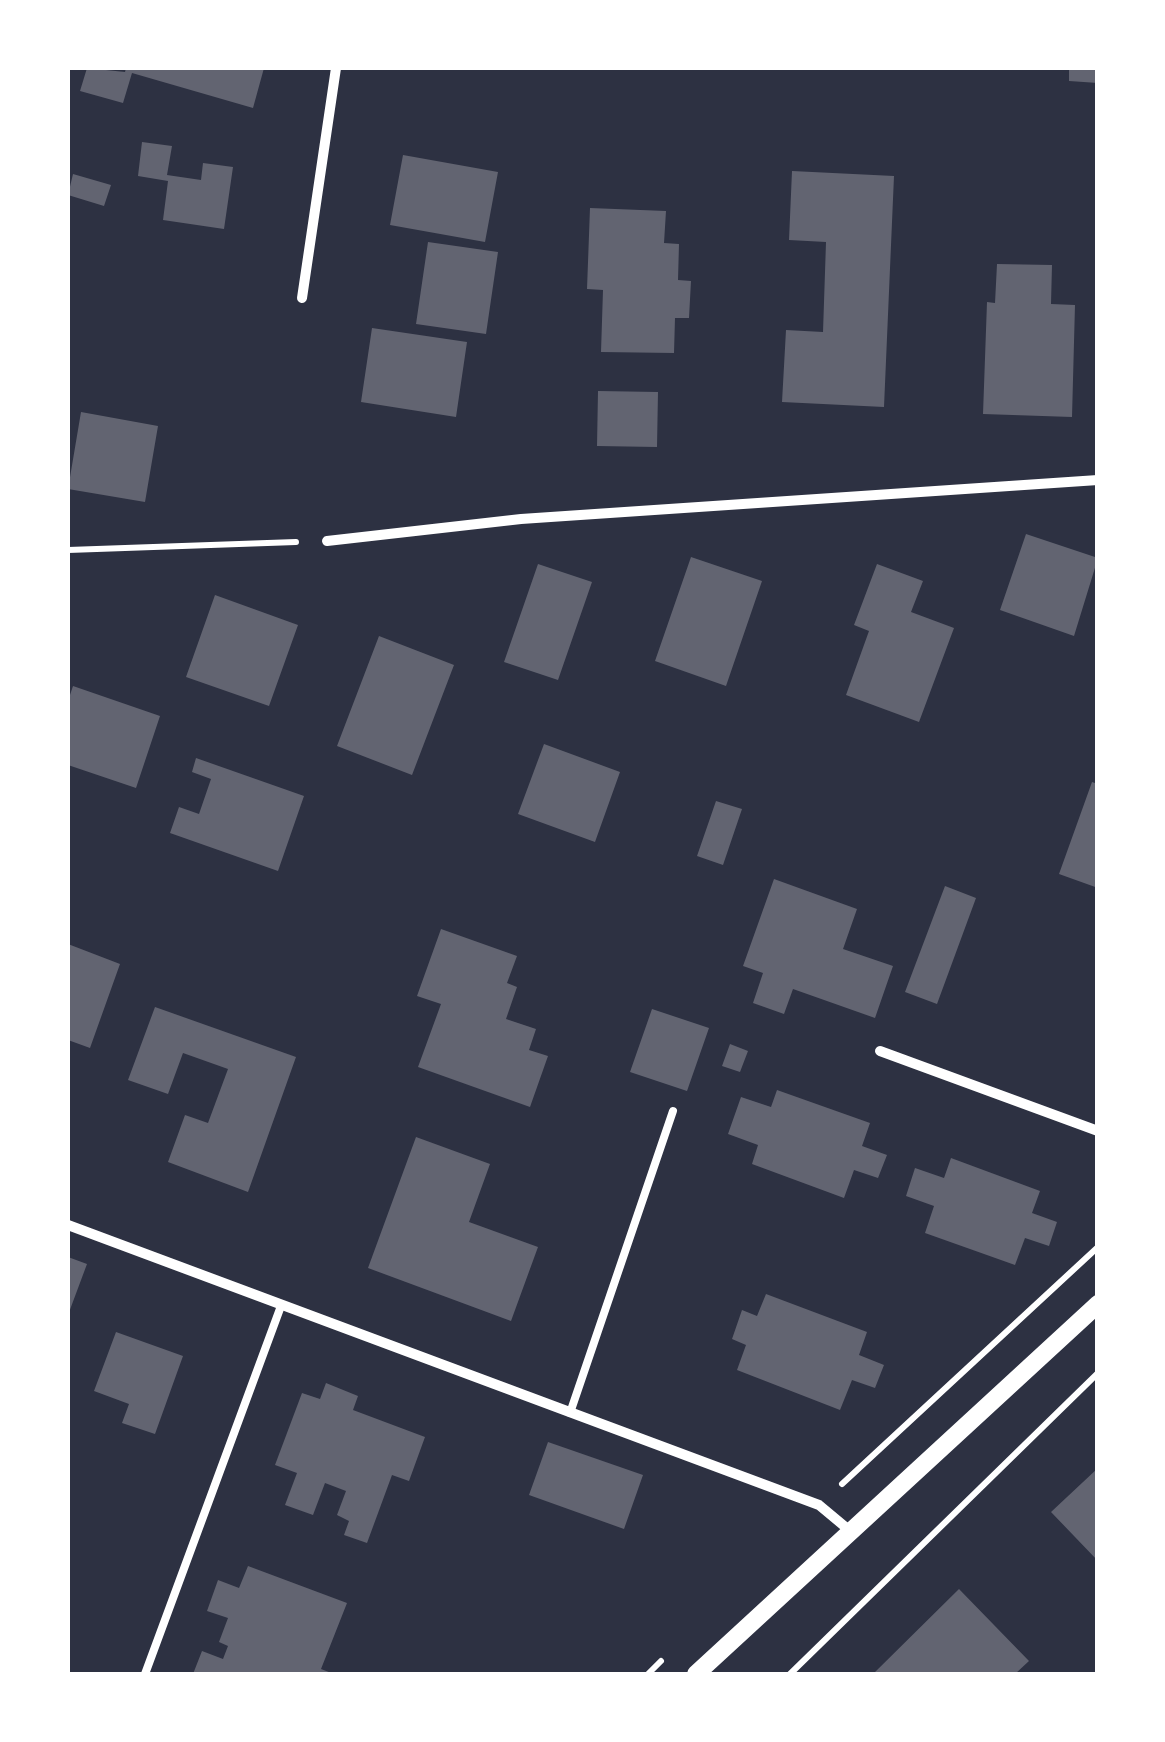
<!DOCTYPE html>
<html>
<head>
<meta charset="utf-8">
<style>
  body { margin:0 }
  #map { position:relative; width:1165px; height:1742px; overflow:hidden; background:#2d3142; font-family:"Exo 2",sans-serif }
  canvas { display:block }
  .frame { position:absolute; inset:0; border:70px solid #fff; pointer-events:none }
</style>
</head>
<body>
<div id="map">
<canvas width="1165" height="1742"></canvas>
<div class="frame"></div>
</div>
<script>
const ctx = document.querySelector('canvas').getContext('2d');
ctx.lineJoin = 'round';
function paint(path, color) { ctx.fillStyle = color; ctx.fill(path, 'evenodd'); }
function stroke(path, color, width, dash) { ctx.strokeStyle = color; ctx.lineWidth = width; ctx.lineCap = dash ? 'butt' : 'round'; ctx.setLineDash(dash || []); ctx.stroke(path); }
paint(new Path2D(`
  M87 68 125 72 126 68H264L253 108 132 73 123 103 80 91Z
  M1069 68H1098V83L1069 81Z
  M142 142 172 146 167 175 201 180 203 163 233 167 224 229 163 220 168 181 138 176Z
  M403 155 498 172 485 242 390 225Z
  M792 171 894 176 884 407 782 402 786 330 823 332 826 242 789 240Z
  M73 174 111 185 104 206 68 195Z
  M590 208 666 211 664 243 679 244 678 280 691 281 689 318H675L674 353 601 352 603 290 587 289Z
  M428 242 498 252 486 334 416 324Z
  M997 264 1052 265 1051 304 1075 305 1072 417 983 414 987 302 995 303Z
  M372 328 467 342 456 417 361 402Z
  M598 391 658 392 657 447 597 446Z
  M81 412 158 426 145 502 68 489Z
  M1026 534 1098 558 1074 636 1000 610Z
  M691 557 762 581 726 686 655 661Z
  M538 564 592 582 558 680 504 662Z
  M877 564 923 581 911 612 954 628 919 722 846 695 869 631 854 625Z
  M215 595 298 625 269 706 186 677Z
  M379 636 454 665 412 775 337 746Z
  M73 686 160 716 136 788 68 765V701Z
  M544 744 620 772 595 842 518 814Z
  M196 758 304 796 278 871 170 833 179 807 199 814 211 779 192 772Z
  M1092 782 1098 784V888L1059 874Z
  M716 801 742 809 723 865 697 856Z
  M774 879 857 909 843 949 893 966 875 1018 793 989 784 1014 753 1003 763 973 743 966Z
  M945 886 976 898 937 1004 905 992Z
  M441 929 517 956 507 983 517 987 506 1019 536 1029 529 1050 548 1056 530 1107 418 1067 441 1004 417 996Z
  M68 944 120 964 90 1048 68 1040Z
  M155 1007 296 1057 248 1192 168 1162 185 1115 208 1123 228 1069 183 1053 168 1094 128 1080Z
  M652 1009 709 1028 687 1091 630 1072Z
  M730 1044 748 1051 740 1072 722 1066Z
  M777 1090 870 1123 862 1146 887 1155 878 1178 854 1170 844 1198 752 1164 758 1145 728 1134 741 1097 771 1107Z
  M416 1137 490 1164 469 1222 538 1247 511 1321 368 1268Z
  M951 1158 1040 1191 1032 1213 1057 1222 1049 1246 1025 1238 1015 1265 925 1233 934 1206 906 1196 915 1168 944 1178Z
  M68 1257 87 1264 68 1315Z
  M766 1294 867 1332 859 1355 884 1365 875 1388 852 1380 840 1410 737 1370 746 1345 732 1339 742 1310 757 1316Z
  M116 1332 183 1356 155 1434 122 1423 129 1404 94 1391Z
  M326 1383 358 1396 353 1410 425 1437 409 1481 392 1475 367 1543 344 1535 349 1521 337 1515 346 1491 325 1483 313 1515 285 1505 297 1473 275 1465 302 1393 320 1399Z
  M548 1442 643 1475 624 1529 529 1495Z
  M1098 1468V1561L1051 1512Z
  M248 1566 347 1603 321 1669 334 1674H193L202 1651 223 1659 228 1646 219 1642 228 1618 207 1611 218 1580 239 1588Z
  M959 1589 1029 1661 1015 1674H873Z`), '#626471');
stroke(new Path2D(`
  M68 550 296 542
  M842 1484 1098 1247
  M648 1674 661 1661
  M790 1674 1098 1373`), '#fff', 6);
stroke(new Path2D(`
  M570 1413 673 1111
  M145 1674 281 1306`), '#fff', 8);
stroke(new Path2D(`
  M302 298 336 68
  M327 541 521 519 1098 480
  M880 1051 1098 1131
  M68 1225 819 1505 849 1530`), '#fff', 10);
stroke(new Path2D(`
  M696 1674 1098 1304`), '#fff', 18);
</script>
</body>
</html>
